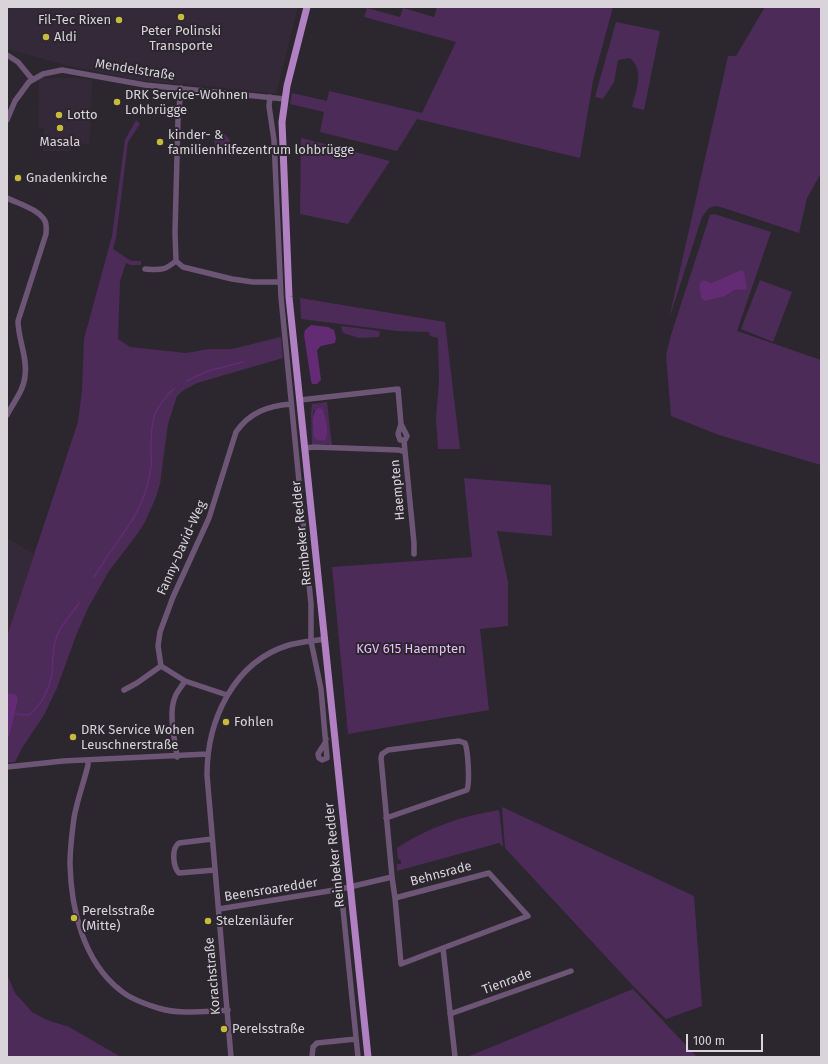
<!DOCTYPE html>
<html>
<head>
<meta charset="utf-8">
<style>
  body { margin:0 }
  #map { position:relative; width:828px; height:1064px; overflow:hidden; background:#2c262f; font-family:"Fira Sans",sans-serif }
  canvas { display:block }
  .frame { position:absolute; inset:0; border:8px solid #d8d4da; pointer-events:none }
  .scale { position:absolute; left:686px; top:1034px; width:77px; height:18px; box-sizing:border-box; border:2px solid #d8d4da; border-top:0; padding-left:5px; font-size:12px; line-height:14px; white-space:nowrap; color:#d8d4da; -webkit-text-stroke:3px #2c262f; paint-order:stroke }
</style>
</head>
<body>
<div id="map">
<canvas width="828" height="1064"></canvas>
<div class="frame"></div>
<div class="scale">100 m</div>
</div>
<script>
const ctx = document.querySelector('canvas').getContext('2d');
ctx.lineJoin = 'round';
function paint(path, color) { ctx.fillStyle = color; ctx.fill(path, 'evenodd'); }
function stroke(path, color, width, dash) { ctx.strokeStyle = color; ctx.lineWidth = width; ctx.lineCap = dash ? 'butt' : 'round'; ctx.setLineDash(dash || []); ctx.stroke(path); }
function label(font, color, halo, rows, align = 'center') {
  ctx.font = font + ' "Fira Sans",sans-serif'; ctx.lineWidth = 4; ctx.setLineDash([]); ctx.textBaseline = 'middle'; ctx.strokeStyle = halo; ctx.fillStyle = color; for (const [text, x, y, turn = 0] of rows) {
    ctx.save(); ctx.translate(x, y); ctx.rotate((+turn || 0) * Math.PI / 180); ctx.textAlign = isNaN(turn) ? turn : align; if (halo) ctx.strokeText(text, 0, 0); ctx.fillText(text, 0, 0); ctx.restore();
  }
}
paint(new Path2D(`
  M7 7H298L276 94 205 86 142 81 65 65 7 49Z
  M39 78H78L92 80 90 144H71V151H43L44 128 38 127Z
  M7 538 34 554 7 636Z`), '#342938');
paint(new Path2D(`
  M437 7H613L593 81 580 158 417 119 397 151 320 132 324 112 290 104 292 93 327 101 329 91 422 113 456 42 364 17 367 8 400 17 403 8 434 17Z
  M765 7H821V173L807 198 799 233 724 208 716 206 709 208 702 217 669 319 728 56H736Z
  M616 22 660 31 644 110 632 107C636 90 645 71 630 58L618 60 614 82 603 99 595 97Z
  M136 120 140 124 128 142 116 238 113 249 131 261H141V265H130L126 263 120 281 118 339 130 347 186 353 209 349H232L281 337 283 358 197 383 184 390 177 396 168 424 160 484 156 497 145 522 138 533 109 571 88 608 77 633 57 688 44 715 22 748 15 762 7 763V739L10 735 18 700 7 693V636L78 422 82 390 84 339 112 236 125 140Z
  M214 131H222L230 140V152H215Z
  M301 138 390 161 348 224 300 214Z
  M714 214 771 232 737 331 821 360V465L719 435 671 416 666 355 671 335 708 221 710 215ZM704 280 712 283 747 288 735 290 725 296Z
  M760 280 792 292 773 342 741 329Z
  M300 298 445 322 460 449H438L436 417 439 382 438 338 430 336 429 332 397 331 301 319Z
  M341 326 380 331 379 337 359 338 343 333Z
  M327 402 332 446 328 444H312L311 413 312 404ZM323 409 327 438 314 431 313 414 314 410Z
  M464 478 551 485 552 536 497 531 508 582V626L480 629 489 710 348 734 332 567 472 557Z
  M502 807 694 896 702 1006 666 1019 635 988 505 848Z
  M499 810 503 847 499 843 397 871V864H401V860L398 859 397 848C429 827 462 816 499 810Z
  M7 974 15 993 32 1012 47 1020 69 1027 121 1057H7Z
  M633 989 697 1057H467Z`), '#4d2b59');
paint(new Path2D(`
  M741 270 744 272 747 289 735 290 725 296 704 301 701 297 699 284 704 280 712 283Z
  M311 325 328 327 334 330 336 338 335 343 321 346 317 350 321 380 317 384H312L311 381 304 335 305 330Z
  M318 408 323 409C325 418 330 433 325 441L317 440 314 437C314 428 310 413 318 408Z
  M7 693 17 695 18 700 10 735 7 739Z`), '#622b74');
stroke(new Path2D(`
  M186 381 208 371 243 362
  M94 577C117 538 145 515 151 467 152 461 151 455 151 449 151 421 153 408 174 389
  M15 714 29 715C41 706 50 688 52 673 53 663 52 652 55 642 58 628 71 615 79 603`), '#622b74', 1.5);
stroke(new Path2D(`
  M7 55 18 62 32 79
  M181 88 178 119 175 232 176 261 183 267 232 279 253 282H280
  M270 97 269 106 274 140 281 297 311 604V641L321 689 327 758 322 760 319 758 318 754 325 743 326 739
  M7 120 15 101 29 82 43 74 62 70 145 85 285 99
  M7 198C19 204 39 209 45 221 47 225 46 230 46 234L18 321C18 339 28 358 25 376 24 390 13 403 7 415
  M145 269C160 270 164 271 176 261
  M300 400 398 389 401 424 398 434 400 440H405L407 436 401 424
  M404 441 414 543V554
  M305 448 314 447 399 450 405 452
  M124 690 137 683 161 666
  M227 695 185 681 161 666 158 646 160 632 173 597 209 518 236 432C250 412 268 406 291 404
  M177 757C175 740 168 713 175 697 177 691 182 686 185 681
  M88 760V765C84 782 77 800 74 818 72 833 70 848 70 864 71 908 83 961 120 990 130 999 145 1004 158 1008 180 1015 205 1011 228 1010
  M7 767 63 761 207 754
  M386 818 467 790C470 783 468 750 465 743L459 741 388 750 382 754 381 758 392 877
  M212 839 179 843C171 848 173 867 179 873L215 870
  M341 889 358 1057
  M219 909 341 889 392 877 395 898
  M443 948 401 964 395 898 489 873 528 916 443 948 455 1057
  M450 1014 571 971
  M231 1057 207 775C207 721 233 662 289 645 300 642 313 641 325 639
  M312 1057 313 1047 317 1043 356 1039`), '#6d5575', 5.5);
stroke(new Path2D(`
  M307 7 287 86 282 122 289 297 368 1057`), '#b080c2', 7);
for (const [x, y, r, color] of [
  [181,17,4,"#c7bb3b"],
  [119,20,4,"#c7bb3b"],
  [46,37,4,"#c7bb3b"],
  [117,102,4,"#c7bb3b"],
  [59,115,4,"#c7bb3b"],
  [60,128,4,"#c7bb3b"],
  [160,142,4,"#c7bb3b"],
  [18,178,4,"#c7bb3b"],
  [226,722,4,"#c7bb3b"],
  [73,737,4,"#c7bb3b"],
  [74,918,4,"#c7bb3b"],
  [208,921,4,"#c7bb3b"],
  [224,1029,4,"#c7bb3b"]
]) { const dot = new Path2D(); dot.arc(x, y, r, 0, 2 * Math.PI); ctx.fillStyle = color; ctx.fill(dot); stroke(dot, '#2c262f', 1.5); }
label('13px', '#d8d4da', '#2c262f', [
  ["Fil-Tec Rixen",111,20,"right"],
  ["Peter Polinski",181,31,"center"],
  ["Transporte",181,46,"center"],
  ["Aldi",54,37],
  ["DRK Service-Wohnen",125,95],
  ["Lohbrügge",125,110],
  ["Lotto",67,115],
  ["kinder- &",168,135],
  ["familienhilfezentrum lohbrügge",168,150],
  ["Masala",60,142,"center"],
  ["Gnadenkirche",26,178],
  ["Fohlen",234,722],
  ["DRK Service Wohen",81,730],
  ["Leuschnerstraße",81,745],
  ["Perelsstraße",82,911],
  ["(Mitte)",82,926],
  ["Stelzenläufer",216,921],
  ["Perelsstraße",232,1029]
], 'left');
label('13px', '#d8d4da', '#2c262f', [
  ["Mendelstraße",135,70,9],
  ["Haempten",398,490,-95],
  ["Reinbeker Redder",302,533,-96],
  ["Fanny-David-Weg",182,548,-66],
  ["Reinbeker Redder",335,855,-96],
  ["Behnsrade",441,874,-15],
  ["Beensroaredder",271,890,-9],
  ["Korachstraße",213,976,-95],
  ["Tienrade",507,982,-20]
]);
label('13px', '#ebbefb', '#2c262f', [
  ["KGV 615 Haempten",411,649]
]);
</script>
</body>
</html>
